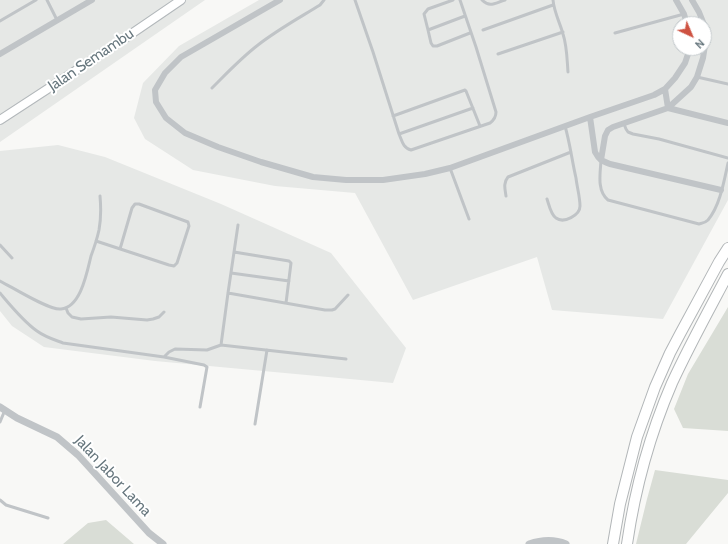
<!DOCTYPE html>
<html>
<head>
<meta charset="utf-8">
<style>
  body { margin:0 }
  #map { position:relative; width:728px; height:544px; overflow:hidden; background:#f8f8f6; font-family:Cabin,sans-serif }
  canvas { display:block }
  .north { position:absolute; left:672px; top:16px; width:40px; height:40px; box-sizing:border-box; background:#fff; border:1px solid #c2c8cb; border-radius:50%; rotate:136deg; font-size:11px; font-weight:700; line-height:16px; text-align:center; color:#66767d }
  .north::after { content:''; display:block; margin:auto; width:14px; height:18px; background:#ce5241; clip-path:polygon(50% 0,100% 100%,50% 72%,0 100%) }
</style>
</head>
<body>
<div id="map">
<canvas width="728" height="544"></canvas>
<div class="north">N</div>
</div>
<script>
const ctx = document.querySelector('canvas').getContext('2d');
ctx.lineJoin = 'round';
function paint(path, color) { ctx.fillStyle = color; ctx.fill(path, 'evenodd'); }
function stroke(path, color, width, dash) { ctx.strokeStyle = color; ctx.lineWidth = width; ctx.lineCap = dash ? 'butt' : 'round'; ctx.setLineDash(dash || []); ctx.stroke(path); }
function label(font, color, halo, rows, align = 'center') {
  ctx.font = font + ' Cabin,sans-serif'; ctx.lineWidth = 4; ctx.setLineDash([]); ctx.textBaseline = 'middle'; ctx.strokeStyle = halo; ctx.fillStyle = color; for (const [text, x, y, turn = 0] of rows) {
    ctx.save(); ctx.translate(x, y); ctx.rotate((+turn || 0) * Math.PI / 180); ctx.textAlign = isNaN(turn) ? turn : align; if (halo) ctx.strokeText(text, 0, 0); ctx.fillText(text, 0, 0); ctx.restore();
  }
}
paint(new Path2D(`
  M0 0H205L0 142Z
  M259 0H728V200L663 319 552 310 537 257 413 300 355 193 275 186 193 170 145 139 134 118 143 83 179 46ZM680 24H704V48H680Z
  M58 145 105 157 221 204 331 253 406 348 393 383 155 361 44 347 12 326 0 311V151Z`), '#e6e8e6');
paint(new Path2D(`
  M728 307V431L683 428 674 409 688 374Z
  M655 470 728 480V493L686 544H636L647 499Z
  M106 520 134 544H63L88 523Z`), '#d9ddd6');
const secondary = new Path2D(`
  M0 120 115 45 181 0`);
const trunk = new Path2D(`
  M613 544 620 504 637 437 655 387 670 353 680 334 719 262 728 248
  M627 544C635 489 650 434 672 383 689 346 709 310 728 274`);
stroke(secondary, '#b3b8bb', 10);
stroke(trunk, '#b2b6b8', 12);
stroke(new Path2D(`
  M47 0 57 20
  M355 0 373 52 399 134C402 141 403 148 411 150L490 123C494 120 496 117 496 112L476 47 460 0
  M453 0 428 9 424 14 428 30 465 16
  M482 0C490 8 495 3 505 0
  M553 0C554 12 560 23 563 34 567 46 567 59 568 72
  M0 21 36 0
  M428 30 431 43 433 46H437L470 33
  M483 30 553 5
  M615 33 684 14
  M498 54 563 32
  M697 77 728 84
  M212 88C227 73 241 58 258 45 277 30 299 18 320 5L324 0
  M393 116 465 90 466 91 480 126
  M624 124 626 129 628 132 633 134 659 139 728 158
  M399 134 473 108
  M601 161C600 174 597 191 608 200L699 224C703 223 705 223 708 220 720 206 724 181 728 163
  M450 168 469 219
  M506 196C505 189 503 183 508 177L571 152
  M547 199C549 205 551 215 556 218 564 224 580 215 580 206 580 197 577 187 576 178 572 161 570 143 565 126
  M96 241 169 265 174 266 177 263 189 226 188 222 139 204H135L132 208 120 249
  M0 245 12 258
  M234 252 289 261 291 263 286 303
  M231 273 289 281
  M0 281C12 287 50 311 61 309 81 307 87 272 91 256 94 248 97 239 99 230 101 219 101 207 100 196
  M0 293C11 306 23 321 37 331 45 337 55 340 63 343L164 357 169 352 175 349 207 350 221 345 346 359
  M228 293 325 310H332L335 309 348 295
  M66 308 68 313 72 317 81 319 111 317 147 320 153 319 159 317 164 312
  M221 345 228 293 238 225
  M164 357 204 365 207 367 200 407
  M0 422 5 410
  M255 424 267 350
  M0 500 6 505 48 518`), '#c0c4c7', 3);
stroke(new Path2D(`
  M280 0 181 57 165 73 155 90 156 102 166 118 185 133 218 147 261 162 313 177 346 180H383L425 174 450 168 590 117 654 95 665 89 675 78 685 63 690 48
  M676 0 684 14 687 24
  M0 54 92 0
  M665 89 668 108 728 123
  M590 117 595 152C599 160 602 161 610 164L721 190
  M601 160 605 136 608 130 613 127 668 108 691 87 697 77 703 58 706 39 705 27 699 12 692 0`), '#c0c4c7', 6);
stroke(new Path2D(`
  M0 407 17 418 57 437 78 455 149 533 163 544
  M529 544C541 540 554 539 566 544`), '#c0c4c7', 7);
stroke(secondary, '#fff', 8);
stroke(trunk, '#fff', 10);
label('15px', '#66767d', '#fff', [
  ["Jalan Semambu",91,60,-34],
  ["Jalan Jabor Lama",113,476,47]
]);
</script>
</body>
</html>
